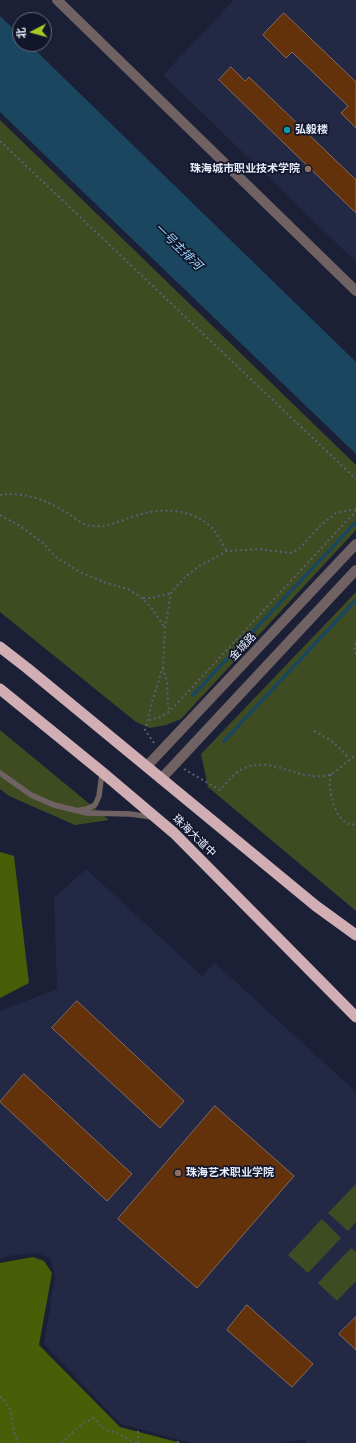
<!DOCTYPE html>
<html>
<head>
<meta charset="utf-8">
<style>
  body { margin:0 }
  #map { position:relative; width:356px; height:1443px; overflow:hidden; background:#1b2036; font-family:Helvetica,"Noto Sans SC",sans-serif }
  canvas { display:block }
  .north { position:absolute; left:12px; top:12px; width:40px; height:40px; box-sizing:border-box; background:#12162b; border:1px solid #686c7f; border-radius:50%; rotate:264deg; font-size:11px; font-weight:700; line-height:16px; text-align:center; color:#e8edfc }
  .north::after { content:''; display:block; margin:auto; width:14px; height:18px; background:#a4c825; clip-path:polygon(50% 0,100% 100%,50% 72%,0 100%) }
</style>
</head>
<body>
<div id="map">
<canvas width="356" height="1443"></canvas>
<div class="north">北</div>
</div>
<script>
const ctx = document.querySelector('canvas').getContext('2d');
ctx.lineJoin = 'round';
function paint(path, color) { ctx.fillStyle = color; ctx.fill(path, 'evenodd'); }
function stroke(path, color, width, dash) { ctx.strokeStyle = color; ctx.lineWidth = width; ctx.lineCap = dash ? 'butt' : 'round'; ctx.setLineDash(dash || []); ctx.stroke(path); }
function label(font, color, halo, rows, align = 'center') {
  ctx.font = font + ' Helvetica,"Noto Sans SC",sans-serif'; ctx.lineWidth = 3.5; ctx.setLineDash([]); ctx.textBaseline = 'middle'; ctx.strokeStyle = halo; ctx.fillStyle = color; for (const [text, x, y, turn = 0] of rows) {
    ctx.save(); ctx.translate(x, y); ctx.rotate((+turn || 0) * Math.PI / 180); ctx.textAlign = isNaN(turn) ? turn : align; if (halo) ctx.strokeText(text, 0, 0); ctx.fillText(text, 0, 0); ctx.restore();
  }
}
paint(new Path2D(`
  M234 0H356V262L163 75Z
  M86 869 202 976 215 963 356 1092V1443H306L305 1439 279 1443H192L121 1424 44 1344 55 1277 50 1258 36 1253 8 1256 0 1259V1011L57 989 54 898Z`), '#232945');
paint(new Path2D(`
  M0 120 356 465V530L181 719 166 725 150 728 136 722 0 612Z
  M356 592V911L208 787 201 754Z
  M0 730 109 820 75 825 9 796 0 789Z
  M356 1184V1222L348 1231 328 1213Z
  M322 1219 341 1238 308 1273 288 1255Z
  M351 1248 356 1252V1281L337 1301 318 1283Z`), '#3f4c22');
paint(new Path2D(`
  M0 852 14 856 29 983 0 998Z
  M33 1257 44 1261 52 1273 39 1345 120 1427 181 1443H0V1263Z`), '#495e06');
paint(new Path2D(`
  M0 16 20 35V44H29L356 362V454L0 112Z`), '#1a465f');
stroke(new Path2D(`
  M193 695 356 522
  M224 741 356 600`), '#1a465f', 3.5);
const building = new Path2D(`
  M284 13 356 82V128L341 113 348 106 292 52 286 58 263 35Z
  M231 67 245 81 249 77 356 180V213L219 80Z
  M77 1001 184 1101 160 1128 52 1028Z
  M24 1074 132 1174 107 1201 0 1102Z
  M215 1106 294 1176 197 1288 118 1219Z
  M247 1305 313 1364 292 1387 227 1330Z
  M356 1317V1350L339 1334Z`);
paint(building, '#63310a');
stroke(building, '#866b5a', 1);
stroke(new Path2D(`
  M0 141 356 479
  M0 495C24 491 49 501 69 514 74 517 79 522 84 524 100 530 115 523 129 518 156 508 187 506 210 526 217 532 222 544 227 551
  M0 515 20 526 43 543 57 558 80 572 106 583 128 589 142 598 151 607 165 628
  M143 598H152L171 593
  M356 643 354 647 356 654
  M163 668 167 682 168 706 170 711
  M149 720 160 717 170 711 356 511
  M314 731C330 739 338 745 349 759
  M154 743 145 730 152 702 163 667 165 628 171 593 185 577 199 566 227 551 259 549 290 553 299 549 321 525 336 513 356 509
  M184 769 220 790C225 785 229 779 235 774 267 749 295 783 329 775 336 773 348 760 356 755
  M331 774C330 779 329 783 330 787 331 800 339 828 356 824
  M0 1397 3 1398 10 1409 14 1432 18 1443
  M138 1431V1443
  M61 1443 83 1423 94 1418 102 1427 108 1431 115 1432 136 1443
  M178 1443V1441`), '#5a5f73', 2, [2, 3]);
stroke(new Path2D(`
  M0 773 31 795 54 805 87 813 130 814 152 817
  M80 810 87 809 95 805 99 796 102 773`), '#706163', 5.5);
stroke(new Path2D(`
  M57 0 356 291`), '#706163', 10);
stroke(new Path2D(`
  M147 766 356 544
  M161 779 356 570`), '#706163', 10);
stroke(new Path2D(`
  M0 647 27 668 316 906 356 935
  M0 689 102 772 174 833 356 1017`), '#d0aeb3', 11);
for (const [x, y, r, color] of [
  [287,130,4,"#0f9aa8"],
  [308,169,4,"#8d6e63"],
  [178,1173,4,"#8d6e63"]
]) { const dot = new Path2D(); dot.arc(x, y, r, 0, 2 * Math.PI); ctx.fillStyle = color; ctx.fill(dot); stroke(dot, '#12162b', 1.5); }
label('bold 11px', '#e8edfc', '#12162b', [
  ["弘毅楼",295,130],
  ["珠海城市职业技术学院",300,169,"right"],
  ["珠海艺术职业学院",186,1173]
], 'left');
label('11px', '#e8edfc', '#12162b', [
  ["金城路",243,647,-47],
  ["珠海大道中",194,836,44]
]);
label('italic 12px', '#9bd8ff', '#12162b', [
  ["一号主排河",178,247,44]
]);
</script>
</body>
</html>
